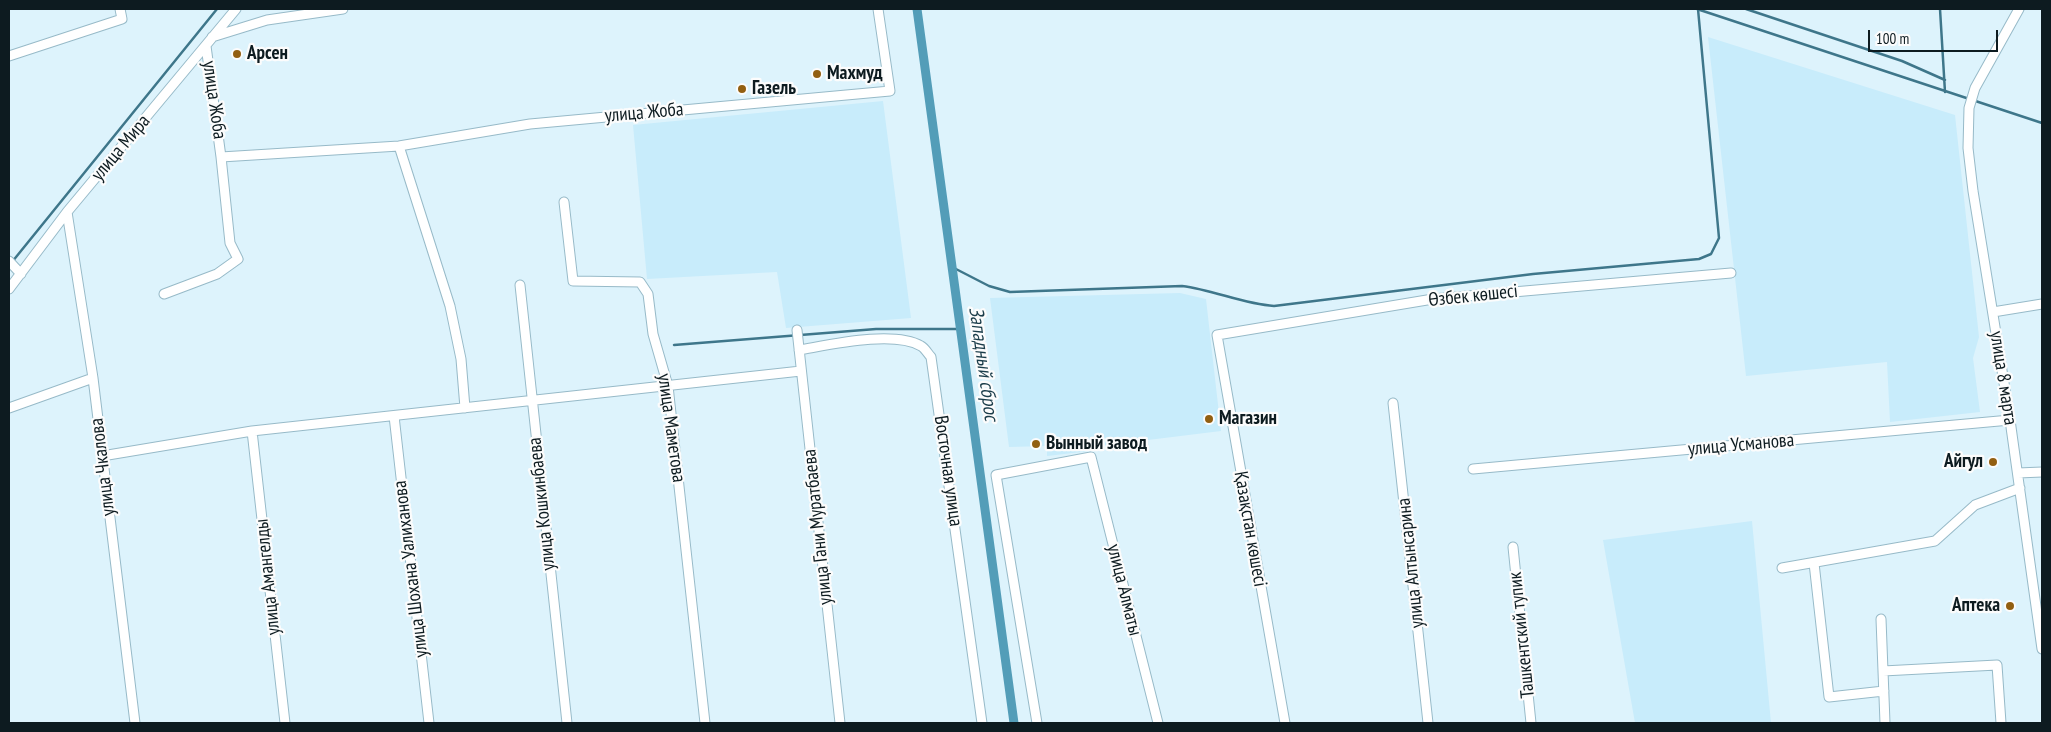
<!DOCTYPE html>
<html>
<head>
<meta charset="utf-8">
<style>
  body { margin:0 }
  #map { position:relative; width:2051px; height:732px; overflow:hidden; background:#ddf3fc; font-family:"PT Sans Narrow",sans-serif }
  canvas { display:block }
  .frame { position:absolute; inset:0; border:10px solid #0d1b20; pointer-events:none }
  .scale { position:absolute; left:1868px; top:30px; width:130px; height:22px; box-sizing:border-box; border:2px solid #0d1b20; border-top:0; padding-left:6px; font-size:15px; line-height:18px; white-space:nowrap; color:#0d1b20; -webkit-text-stroke:4px #fcfcfc; paint-order:stroke }
</style>
</head>
<body>
<div id="map">
<canvas width="2051" height="732"></canvas>
<div class="frame"></div>
<div class="scale">100 m</div>
</div>
<script>
const ctx = document.querySelector('canvas').getContext('2d');
ctx.lineJoin = 'round';
function paint(path, color) { ctx.fillStyle = color; ctx.fill(path, 'evenodd'); }
function stroke(path, color, width, dash) { ctx.strokeStyle = color; ctx.lineWidth = width; ctx.lineCap = dash ? 'butt' : 'round'; ctx.setLineDash(dash || []); ctx.stroke(path); }
function label(font, color, halo, rows, align = 'center') {
  ctx.font = font + ' "PT Sans Narrow",sans-serif'; ctx.lineWidth = 4.5; ctx.setLineDash([]); ctx.textBaseline = 'middle'; ctx.strokeStyle = halo; ctx.fillStyle = color; for (const [text, x, y, turn = 0] of rows) {
    ctx.save(); ctx.translate(x, y); ctx.rotate((+turn || 0) * Math.PI / 180); ctx.textAlign = isNaN(turn) ? turn : align; if (halo) ctx.strokeText(text, 0, 0); ctx.fillText(text, 0, 0); ctx.restore();
  }
}
paint(new Path2D(`
  M1708 37 1955 115 1979 337 1973 358 1980 412 1890 422 1887 362 1746 376Z
  M883 101 911 318 786 328 777 272 647 279 633 125Z
  M1180 293 1206 299 1221 431 1148 440 1111 441 1099 450 1047 456V446L1009 447 990 298Z
  M1752 521 1771 723H1635L1603 540Z`), '#c8ecfb');
stroke(new Path2D(`
  M1697 9 2042 123
  M1746 9 1902 61 1945 80
  M1940 9 1945 92
  M12 262 217 9
  M954 268 989 286 1010 292 1182 286C1214 290 1243 304 1274 306L1533 274 1699 259 1711 254 1719 238 1698 9
  M674 345 876 329H962`), '#3e768a', 2.5);
stroke(new Path2D(`
  M917 9 1014 723`), '#539db8', 9);
const minor = new Path2D(`
  M2019 9 1975 88 1969 108 1968 148 1973 191 2010 420 2042 649
  M212 37 267 20 343 9
  M206 46 221 157 399 146 530 124 890 91 878 9
  M9 56 122 19 120 9
  M399 146 450 306 461 359 465 408
  M564 202 573 281 640 282 648 294 653 334 668 386 705 723
  M67 212 93 378 135 723
  M9 261 21 274
  M520 285 567 723
  M9 289 67 212 236 9
  M164 294 217 274 238 259 230 243 221 157
  M1993 312 2042 304
  M797 330 840 723
  M799 350C829 345 893 330 921 346 925 348 928 354 931 357L982 723
  M1393 403 1428 723
  M9 408 93 378
  M394 416 429 723
  M252 431 285 723
  M102 456 252 431 801 371
  M1473 469 2010 420
  M2018 473 2042 472
  M1513 547 1531 723
  M1814 563 1829 697 1884 691
  M1782 568 1935 541 1975 505 2020 488
  M1881 619 1885 723
  M1883 671 1997 665 2001 723
  M1037 723 996 475 1091 457 1158 723
  M1285 723 1217 335 1433 299 1731 273`);
stroke(minor, '#97bac8', 11);
stroke(minor, '#fff', 9);
for (const [x, y, r, color] of [
  [237,54,5,"#925f11"],
  [817,74,5,"#925f11"],
  [742,89,5,"#925f11"],
  [1209,419,5,"#925f11"],
  [1036,444,5,"#925f11"],
  [1993,462,5,"#925f11"],
  [2010,606,5,"#925f11"]
]) { const dot = new Path2D(); dot.arc(x, y, r, 0, 2 * Math.PI); ctx.fillStyle = color; ctx.fill(dot); stroke(dot, '#fcfcfc', 2); }
label('bold 19px', '#0d1b20', '#fcfcfc', [
  ["Арсен",247,54],
  ["Махмуд",827,74],
  ["Газель",752,89],
  ["Магазин",1219,419],
  ["Вынный завод",1046,444],
  ["Айгул",1983,462,"right"],
  ["Аптека",2000,606,"right"]
], 'left');
label('19px', '#0d1b20', '#fcfcfc', [
  ["улица Жоба",214,100,82],
  ["улица Жоба",644,113,-5],
  ["улица Мира",121,148,-50],
  ["Өзбек көшесі",1473,296,-6],
  ["улица 8 марта",2003,378,81],
  ["улица Маметова",671,428,82],
  ["улица Усманова",1741,445,-5],
  ["улица Чкалова",103,467,-97],
  ["Восточная улица",948,471,82],
  ["улица Кошкинбаева",542,504,-96],
  ["улица Гани Муратбаева",818,527,-96],
  ["Қазақстан көшесі",1250,529,80],
  ["улица Алтынсарина",1411,563,-96],
  ["улица Шохана Уалиханова",411,569,-97],
  ["улица Амангелды",268,577,-96],
  ["улица Алматы",1124,590,76],
  ["Ташкентский тупик",1522,635,-96]
]);
label('italic 20px', '#1b3d4a', '#fcfcfc', [
  ["Западный сброс",983,364,82]
]);
</script>
</body>
</html>
